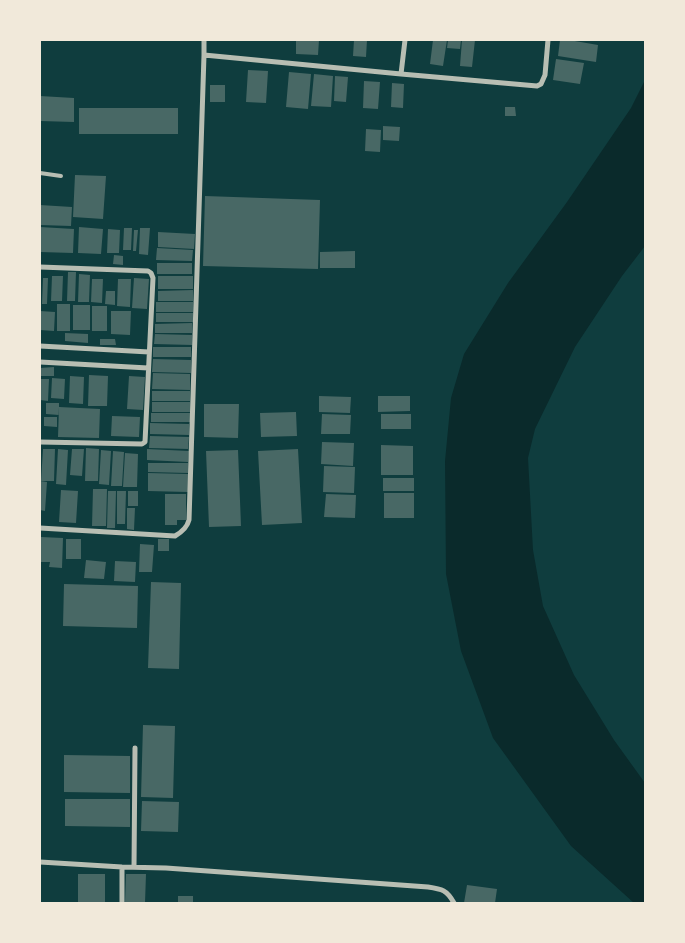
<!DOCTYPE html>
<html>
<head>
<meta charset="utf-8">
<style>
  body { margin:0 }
  #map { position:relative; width:685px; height:943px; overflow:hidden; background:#0f3d3e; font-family:Jost,sans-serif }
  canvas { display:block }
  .frame { position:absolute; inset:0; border:41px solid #f1e9da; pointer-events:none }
</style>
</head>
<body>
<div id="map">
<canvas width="685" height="943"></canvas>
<div class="frame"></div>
</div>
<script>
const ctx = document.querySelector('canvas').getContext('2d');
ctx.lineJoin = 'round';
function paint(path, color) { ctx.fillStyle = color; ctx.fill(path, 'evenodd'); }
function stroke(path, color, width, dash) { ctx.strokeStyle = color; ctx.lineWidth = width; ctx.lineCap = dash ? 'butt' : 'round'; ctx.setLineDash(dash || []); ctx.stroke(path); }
paint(new Path2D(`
  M645 80V246L622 276 575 347 535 429 528 458 533 550 543 606 574 675 614 740 645 783V903H634L571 846 493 738 461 651 446 574 445 461 451 398 464 354 508 283 567 202 631 108Z`), '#0a2a2b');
paint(new Path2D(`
  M296 40H319L318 55 296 54Z
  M354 40H367L366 57 353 56Z
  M433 40H447L443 66 430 64Z
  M448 40H461L460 49 447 48Z
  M462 40H475L472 67 460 66Z
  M560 40H569L598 45 596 62 558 56Z
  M556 59 584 63 580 84 553 80Z
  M248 70 268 71 266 103 246 102Z
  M289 72 311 74 308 109 286 107Z
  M314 74 333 76 331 107 311 106Z
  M335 76 348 77 346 102 334 101Z
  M364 81 380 82 378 109 363 108Z
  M392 83 404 84 403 108 391 107Z
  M210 85H225V102H210Z
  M40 96 74 98V122L40 121Z
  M505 107H515L516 116H505Z
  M79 108H178V134H79Z
  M383 126 400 127 399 141 383 140Z
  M366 129 381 130 380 152 365 151Z
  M75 175 106 176 103 219 73 217Z
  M205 196 320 200 318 269 203 266Z
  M40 205 72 207 71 226 40 225Z
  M40 227 74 229 73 253 40 252Z
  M79 227 103 229 101 254 78 253Z
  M124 228H132L131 250H123Z
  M140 228H150L148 255 139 254Z
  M108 229 120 230 119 253H107Z
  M134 230H138L136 251H133Z
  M158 232 195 234 194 249 158 247Z
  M157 248 193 250 192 261 156 260Z
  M355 251V268H320V252Z
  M114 255 123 256V265L113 264Z
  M157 263H192V274H157Z
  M68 272H76L75 301H67Z
  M79 274 90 275 89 302H78Z
  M52 276H63L62 301H51Z
  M158 276H193V289H158Z
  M43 278H48L47 304H42Z
  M134 278 149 279 147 309 132 308Z
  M92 279H103L102 303 91 302Z
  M118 279H131L130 307 117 306Z
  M193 290V301H158V291Z
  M106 291H115V305L105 304Z
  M156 302H193V312H156Z
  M57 304H70V331H57Z
  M73 305H90V330H73Z
  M92 306H107V331H92Z
  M40 311 55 312 54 331 40 330Z
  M111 311H131L130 335 111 334Z
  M156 313H193V322H156Z
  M192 323V333H155V324Z
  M65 333 88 334V343L65 341Z
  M155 334 192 335V345L154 344Z
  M100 339H115L116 345H100Z
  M153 347H191V357H153Z
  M153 359 191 360V373L152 372Z
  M54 367V376H40V368Z
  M153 373 190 374V390L152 389Z
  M89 375 108 376 107 406H88Z
  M70 376 84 377 83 404 69 403Z
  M129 376 145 377 143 410 127 409Z
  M52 378 65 379 64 399 51 398Z
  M40 379H49L48 401 40 400Z
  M152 391H190V401H152Z
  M319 396 351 397 350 413 319 412Z
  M378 396H410V411L378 412Z
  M152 402H190V412H152Z
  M46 403H59V415L46 414Z
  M204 404H239L238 438 204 437Z
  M59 407 100 409 99 438 58 437Z
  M296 412 297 436 261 437 260 413Z
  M151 413H190V422H151Z
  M322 414 351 415 350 434H321Z
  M381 414H411V429H381Z
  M112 416 140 417 139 437 111 436Z
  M44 417H57V427L44 426Z
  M150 423 189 424V435L150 434Z
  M150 436 189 437 188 449 149 448Z
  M322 442 354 443 353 466 321 464Z
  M381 445 413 446V475H381Z
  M86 448 99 449 98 481H85Z
  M43 449H55L54 481H41Z
  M58 449 68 450 66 485 56 484Z
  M72 449H84L82 476 70 475Z
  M147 449 189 451 188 462 147 460Z
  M298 449 302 523 262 525 258 451Z
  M101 450 111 451 109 485 99 484Z
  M238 450 241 526 209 527 206 451Z
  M113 451 124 452 122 486H111Z
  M125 453 138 454 137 487H123Z
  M148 463H188V473L148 472Z
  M324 466 355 467 354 493 323 492Z
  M148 473 188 474V492L148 491Z
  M383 478H414V491H383Z
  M40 481 47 482 45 511 40 510Z
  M93 489H107L106 526H92Z
  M61 490 78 491 76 523 59 522Z
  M108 491H116L115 528H107Z
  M117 491H126L125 524H117Z
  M128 491H138V506H128Z
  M384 493H414V518H384Z
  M165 494H186V520H177V525H165Z
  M326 494 356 495 355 518 324 517Z
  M127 508H135L134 530 127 529Z
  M41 537 63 538 62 568 49 567 50 562H40Z
  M66 539H81V559H66Z
  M158 539H169V551H158Z
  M140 544 154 545 152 572H139Z
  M86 560 106 562 104 579 84 578Z
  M115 561 136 562 135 582 114 581Z
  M151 582 181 583 179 669 148 668Z
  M64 584 138 586 137 628 63 626Z
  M143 725 175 726 173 798 141 797Z
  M64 755 130 756V793L64 792Z
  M65 799H130V827L65 826Z
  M142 801 179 802 178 832 141 831Z
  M78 874H105V903H78Z
  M126 874H146L145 903H125Z
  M467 885 497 889 495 903H464Z
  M178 896H193V903H178Z`), '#486865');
stroke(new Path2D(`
  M40 173 61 176`), '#b8beb3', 4);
stroke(new Path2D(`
  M204 55V40
  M401 74 405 40
  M40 267 148 271 151 273 153 278 145 442 142 444 40 442
  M40 346 149 352
  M40 362 148 368
  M40 528 175 536C182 532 187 528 189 520L204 55 401 74 537 86 541 84 545 75 548 40
  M40 862 122 867 166 868 428 887C442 889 447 890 454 903
  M134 867 135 748
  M122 903V867`), '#b8beb3', 5);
</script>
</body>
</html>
